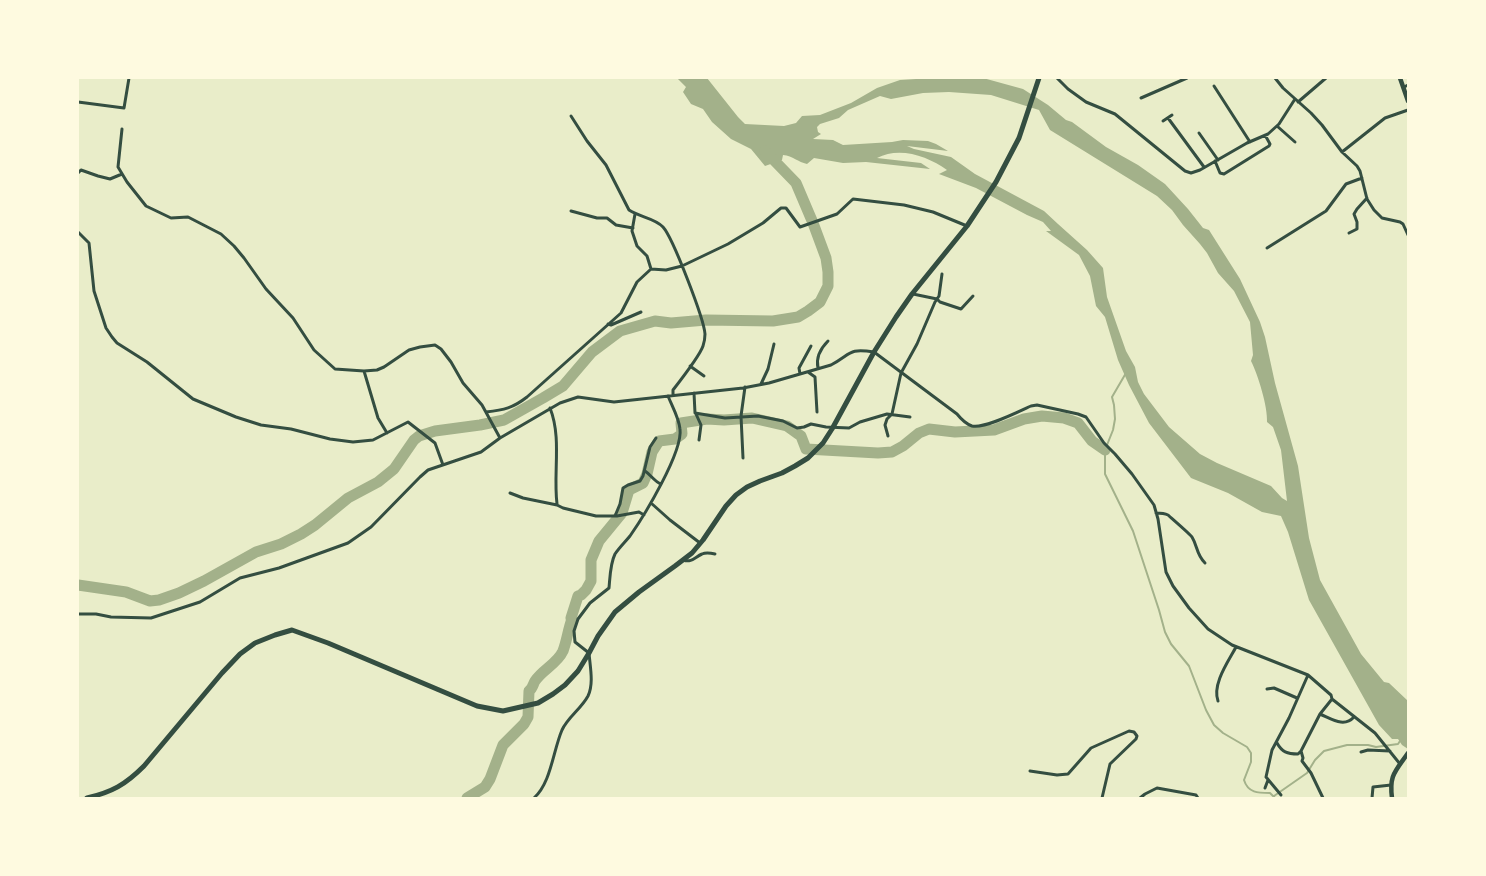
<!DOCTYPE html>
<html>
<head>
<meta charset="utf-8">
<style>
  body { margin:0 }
  #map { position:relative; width:1486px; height:876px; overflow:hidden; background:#e9edc9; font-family:"Zilla Slab",serif }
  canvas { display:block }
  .frame { position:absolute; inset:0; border:79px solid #fefae0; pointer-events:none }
</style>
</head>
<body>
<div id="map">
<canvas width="1486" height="876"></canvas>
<div class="frame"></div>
</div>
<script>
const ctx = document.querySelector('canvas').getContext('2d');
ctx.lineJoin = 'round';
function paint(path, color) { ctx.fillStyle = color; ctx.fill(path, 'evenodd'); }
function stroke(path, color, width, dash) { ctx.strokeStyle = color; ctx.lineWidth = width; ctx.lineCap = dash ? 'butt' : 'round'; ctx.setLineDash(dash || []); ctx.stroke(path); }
paint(new Path2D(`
  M677 78H707L738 117 745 124 784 126 796 123 802 116 820 115 851 103 877 88 900 80 932 78H983L1023 89 1048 105 1066 120 1072 122 1106 147 1138 165 1165 184 1188 209 1203 228 1209 230 1240 279 1260 322 1265 337 1275 383 1298 466 1309 538 1320 580 1361 654 1384 682 1389 683 1408 701V749L1402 745 1398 739H1392L1379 725 1309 600 1288 532 1281 516 1262 512 1228 493 1191 478 1149 423 1129 385 1118 360 1105 317 1096 306 1090 276 1079 255 1046 231H1051L1043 222 1027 215 976 188 939 174 947 170C928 156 899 146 877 158L921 163 930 169 866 162 843 163 814 158 807 164C798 162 793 156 783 155L782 160 765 166 751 149 731 139 712 122 703 109 691 104 683 92 686 87ZM949 92 991 95 1039 110 1050 130 1157 196 1172 210 1183 225 1200 244 1207 253 1218 273 1234 291 1250 322 1253 355 1251 361C1258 375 1268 407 1267 422L1273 427 1281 450 1287 501 1282 498 1271 486 1217 463 1200 454 1169 427 1144 394 1138 382 1135 367 1126 351 1107 297 1103 268 1087 250 1058 224 1044 211 975 174 951 157 914 149 907 146 948 151 936 144 928 141 903 140 892 142 843 145 833 140 813 139 821 134 818 132 817 127 820 124 839 118 848 110 880 96 891 99 923 93Z`), '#a3b18a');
stroke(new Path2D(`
  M1126 373 1112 397 1114 405 1115 419 1113 430 1105 450V474L1133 531 1159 610 1165 632 1171 644 1189 666 1206 710 1214 725 1223 733 1247 747 1251 753V762L1244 780C1248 793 1258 793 1270 793L1275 798
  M1274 796 1307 773 1315 760 1324 751 1347 745H1368L1376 747 1398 744 1400 741`), '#a3b18a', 2);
stroke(new Path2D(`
  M78 585 126 592 150 601 159 600 179 593 204 581 256 552 281 544 301 534 315 525 348 498 378 482 394 469 414 440 419 436 435 431 480 425 504 420 543 398 563 386 592 352 620 331 655 321 671 323 706 320 773 321 798 317 808 311 820 302 828 286V272L826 258 813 223 796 183 765 151
  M467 798 485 787 490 779 503 745 524 724 528 717 529 691C533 688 533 684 535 681 543 669 557 664 563 651 567 640 568 630 572 619L571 618 578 596 581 595 586 590 591 581V560L599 541 622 513 629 490 643 483 647 474 652 452 659 441 675 439 682 434 681 423 707 419 724 420 752 418 787 426 801 436 806 449 878 453 892 452 903 446 919 433 929 429 955 432 994 430 1024 419 1042 416 1064 418 1078 423 1092 441 1105 450`), '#a3b18a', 11);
stroke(new Path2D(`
  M1057 78 1068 89 1086 102 1115 114 1185 171 1191 173 1200 170 1247 143 1268 134 1279 124 1295 99
  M1275 78 1283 88 1311 113 1322 125 1342 152 1357 166 1360 171 1367 199 1374 210 1382 218 1400 222 1403 224 1408 235
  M1214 86 1250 142
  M1404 87 1408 85
  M1141 98 1187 78
  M78 102 124 108 129 78
  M1298 102 1326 78
  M571 116 587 141 606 165 629 210C639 217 655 218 663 227 673 238 704 319 705 334 705 337 704 343 703 346 700 355 680 381 673 390V395
  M1168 118 1204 167
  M1163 121 1172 115
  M1277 126 1295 142
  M122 129 118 167 127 182 146 206 171 218 188 217 221 234 234 246 244 258 266 289 293 318 314 350 335 369 364 371 377 370 384 367 409 350 420 347 435 345 441 349 451 362 463 383 482 405 500 438
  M1199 133 1218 160
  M1342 152 1385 118 1408 110
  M1215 161 1220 173 1224 174 1269 146 1270 144 1265 135
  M78 173 81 170 98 176 110 179 122 174
  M571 211 597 218H607L616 225 633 228
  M635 214 632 231 637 246 647 256 651 269
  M78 232 89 243 94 291 106 328 112 337 117 343 147 362 193 399 236 417 261 425 291 429 330 439 353 442 373 440 408 422 435 443 443 465
  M1349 233 1357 229V222L1354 214 1357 209 1367 198
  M1267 248 1326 211 1346 184 1362 178
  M913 294 937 299 940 302 961 309 973 296
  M608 324 611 325 641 312
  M690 366 704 376
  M818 368C816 359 820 349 828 341
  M364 371 378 418 387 433
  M808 372 815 377 817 412
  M800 374 799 368 811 346
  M761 384 768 369 774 344
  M694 393 695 413 725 418 758 416 783 421 797 428 804 427 811 424 826 427 849 428 860 422 887 414 910 417
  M550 408C562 438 553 473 557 504
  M486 412C504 410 513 408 527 397L621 313 637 282 651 269 666 270 682 266 728 244 763 223 781 208H786L800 227 837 214 853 199 904 205 933 212 967 226
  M696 414 701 425 699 440
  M888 436 885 425 887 419 892 414 901 373 917 344 935 302 939 296 942 274
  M743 458 741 416 745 387
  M645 471C651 475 654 481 661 484
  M510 493 523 498 557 505 563 508 596 516H617L639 512 644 515
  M651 503 670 520 700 543
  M1156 513C1160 513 1164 513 1168 515 1170 517 1191 535 1192 537 1198 547 1196 554 1205 563
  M615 516 620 504 623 488 628 485 640 481 643 476 650 447 656 438
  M683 560C692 563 695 557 702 554 706 552 711 553 715 554
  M78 614H96L111 617 151 618 200 602 240 578 279 568 348 543 371 527 420 477 428 470 481 452 500 438 560 403 578 397 614 402 743 388 769 383 831 365C852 354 847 348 874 352L957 414C961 419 966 424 972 426 984 429 1018 412 1031 406L1037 405 1078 414 1086 417 1104 443 1115 454 1132 474 1154 505 1158 519 1166 572 1173 586 1189 608 1208 629 1232 645 1308 675 1331 695 1332 699 1375 733 1400 764
  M1267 689 1274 688 1297 698
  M1218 701C1212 684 1228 662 1236 647
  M1320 714C1332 719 1344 728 1354 717
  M1277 743C1282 752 1287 754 1298 754L1301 751
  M1361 752 1368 750 1390 751
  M1030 771 1057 775 1068 774 1091 748 1129 731 1134 732 1137 736 1136 739 1110 764 1102 798
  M1265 788 1268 780
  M1281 795 1266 777 1272 750 1289 718 1308 675
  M534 798C551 783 553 751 562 730 568 717 581 709 588 696 594 684 590 666 589 653L575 642 574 631 578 619 590 603 609 588C610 578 610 564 615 554 619 548 625 542 630 536 644 516 683 452 680 429 679 418 672 406 668 396
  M1140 798 1145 794 1157 788 1196 795 1198 798
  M1323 798 1311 773 1302 761 1303 758 1301 751 1320 714 1332 699
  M1372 798 1373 787 1391 785`), '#344e41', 3);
stroke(new Path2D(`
  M1400 78 1408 101
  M1392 798C1389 775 1395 772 1408 753`), '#344e41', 4.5);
stroke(new Path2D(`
  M87 798C112 792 125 785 144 766L222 673 240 654 255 643 275 635 292 630 328 643 477 706 503 711 538 703 553 694 565 685 578 671 589 653 598 636 615 612 639 592 675 566 692 553 703 540 726 506 736 495 747 487 760 481 782 473 795 466 808 458 823 443 832 429 874 352 896 317 912 294 967 226 996 182 1019 138 1039 78`), '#344e41', 5);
</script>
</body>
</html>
